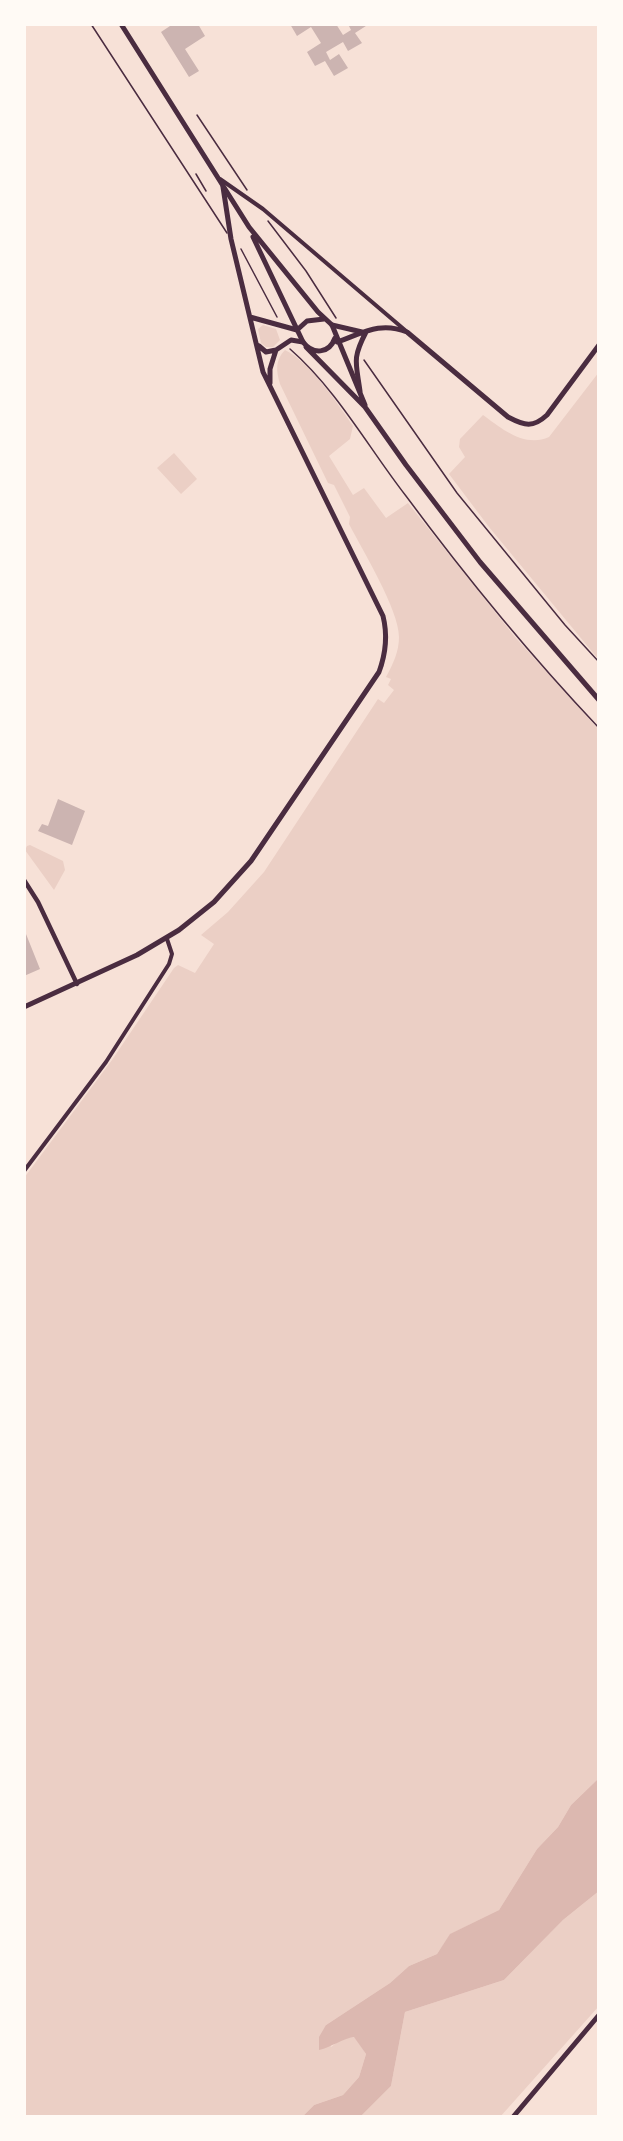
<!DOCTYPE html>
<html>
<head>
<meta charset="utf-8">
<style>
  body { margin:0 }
  #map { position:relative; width:623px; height:2141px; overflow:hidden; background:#f7e1d7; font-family:"Sofia Sans Condensed",sans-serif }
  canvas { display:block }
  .frame { position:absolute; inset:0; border:26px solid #fffaf5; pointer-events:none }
</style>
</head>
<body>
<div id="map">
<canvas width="623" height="2141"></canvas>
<div class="frame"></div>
</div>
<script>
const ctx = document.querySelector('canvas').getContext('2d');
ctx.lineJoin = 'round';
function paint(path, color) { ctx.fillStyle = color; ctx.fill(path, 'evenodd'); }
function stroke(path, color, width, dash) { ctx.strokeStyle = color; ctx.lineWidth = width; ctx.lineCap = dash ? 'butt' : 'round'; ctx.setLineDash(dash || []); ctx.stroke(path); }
paint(new Path2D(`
  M263 325 276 329 280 340 273 347H266L261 343 258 329Z
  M285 350C309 361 338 404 353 426L350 439 329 456 353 495 364 488 386 518 408 503 515 637 599 730V1778L571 1805 558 1827 537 1849 499 1910 451 1934 437 1954 409 1966 390 1983 326 2025 331 2047 341 2039 355 2037 366 2054 359 2077 343 2095 314 2105 302 2117H24V1178L112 1060 174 968 178 965 195 973 214 944 201 935 228 912 264 872 378 699 384 703 394 690 388 685 391 679 386 677C393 664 399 652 399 637 399 610 363 551 349 524L350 517 334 485 328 483 280 384C276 371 275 360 285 350Z
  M599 372V660L489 527 449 474 465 457 459 447 460 439 483 415C502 429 525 448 549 437Z
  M174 453 197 479 181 494 157 468Z
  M30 845 63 861 65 870 54 890 25 850 27 846Z
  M599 1891V2006L500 2117H360L391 2086 405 2012 504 1980 563 1920Z`), '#ebcfc5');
paint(new Path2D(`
  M599 1778V1891L563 1920 504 1980 405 2012 391 2086 360 2117H302L314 2105 343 2095 359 2077 366 2054 354 2037C341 2039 332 2047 319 2050V2037L326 2025 390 1983 409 1966 437 1954 450 1934 499 1910 537 1849 558 1827 571 1805Z`), '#dcb8b0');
paint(new Path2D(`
  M173 24H198L205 36 185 49 199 71 189 77 161 32Z
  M290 24H336L343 35 351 30 348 24H369L355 33 362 43 348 51 343 42 326 52 330 60 339 54 348 68 334 76 325 61 315 66 307 52 321 43 311 27 297 36Z
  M58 799 85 811 72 845 38 831 42 824 48 826Z
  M24 929 40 969 24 976Z`), '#ccb4b1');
stroke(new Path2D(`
  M197 115 247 190
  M196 174 206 191
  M268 221 306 271 336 318
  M241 249 277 317
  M290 349C337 390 368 447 406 496 466 577 530 655 599 728
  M364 360 457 493 565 625 599 662`), '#4a2c40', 1.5);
stroke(new Path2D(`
  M91 24 227 233`), '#4a2c40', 1.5);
stroke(new Path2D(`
  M220 179 263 209 406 331
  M24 1171 106 1062 169 964 172 954 167 939`), '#4a2c40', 4);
stroke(new Path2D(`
  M24 880 38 902 77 984`), '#4a2c40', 4.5);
stroke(new Path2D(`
  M250 317 297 330
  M332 325 362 332
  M337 342C363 333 380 321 407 332L508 417C525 426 533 428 547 415L599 345
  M259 346 266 352 276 350
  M270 383V369L276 350 291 340 303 342
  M360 391C356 362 352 359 366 332
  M24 1007 137 955 179 930 214 902 251 861 379 672C386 653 388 636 383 616L263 372 231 239 223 187
  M513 2117 599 2015`), '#4a2c40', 5);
stroke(new Path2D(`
  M121 24 249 227 318 312 332 325 365 405
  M253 237 303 342C313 355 329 354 335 338
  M297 330 307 321 324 319
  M306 347 365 407 406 465 480 562 599 700`), '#4a2c40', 5);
</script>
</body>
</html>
